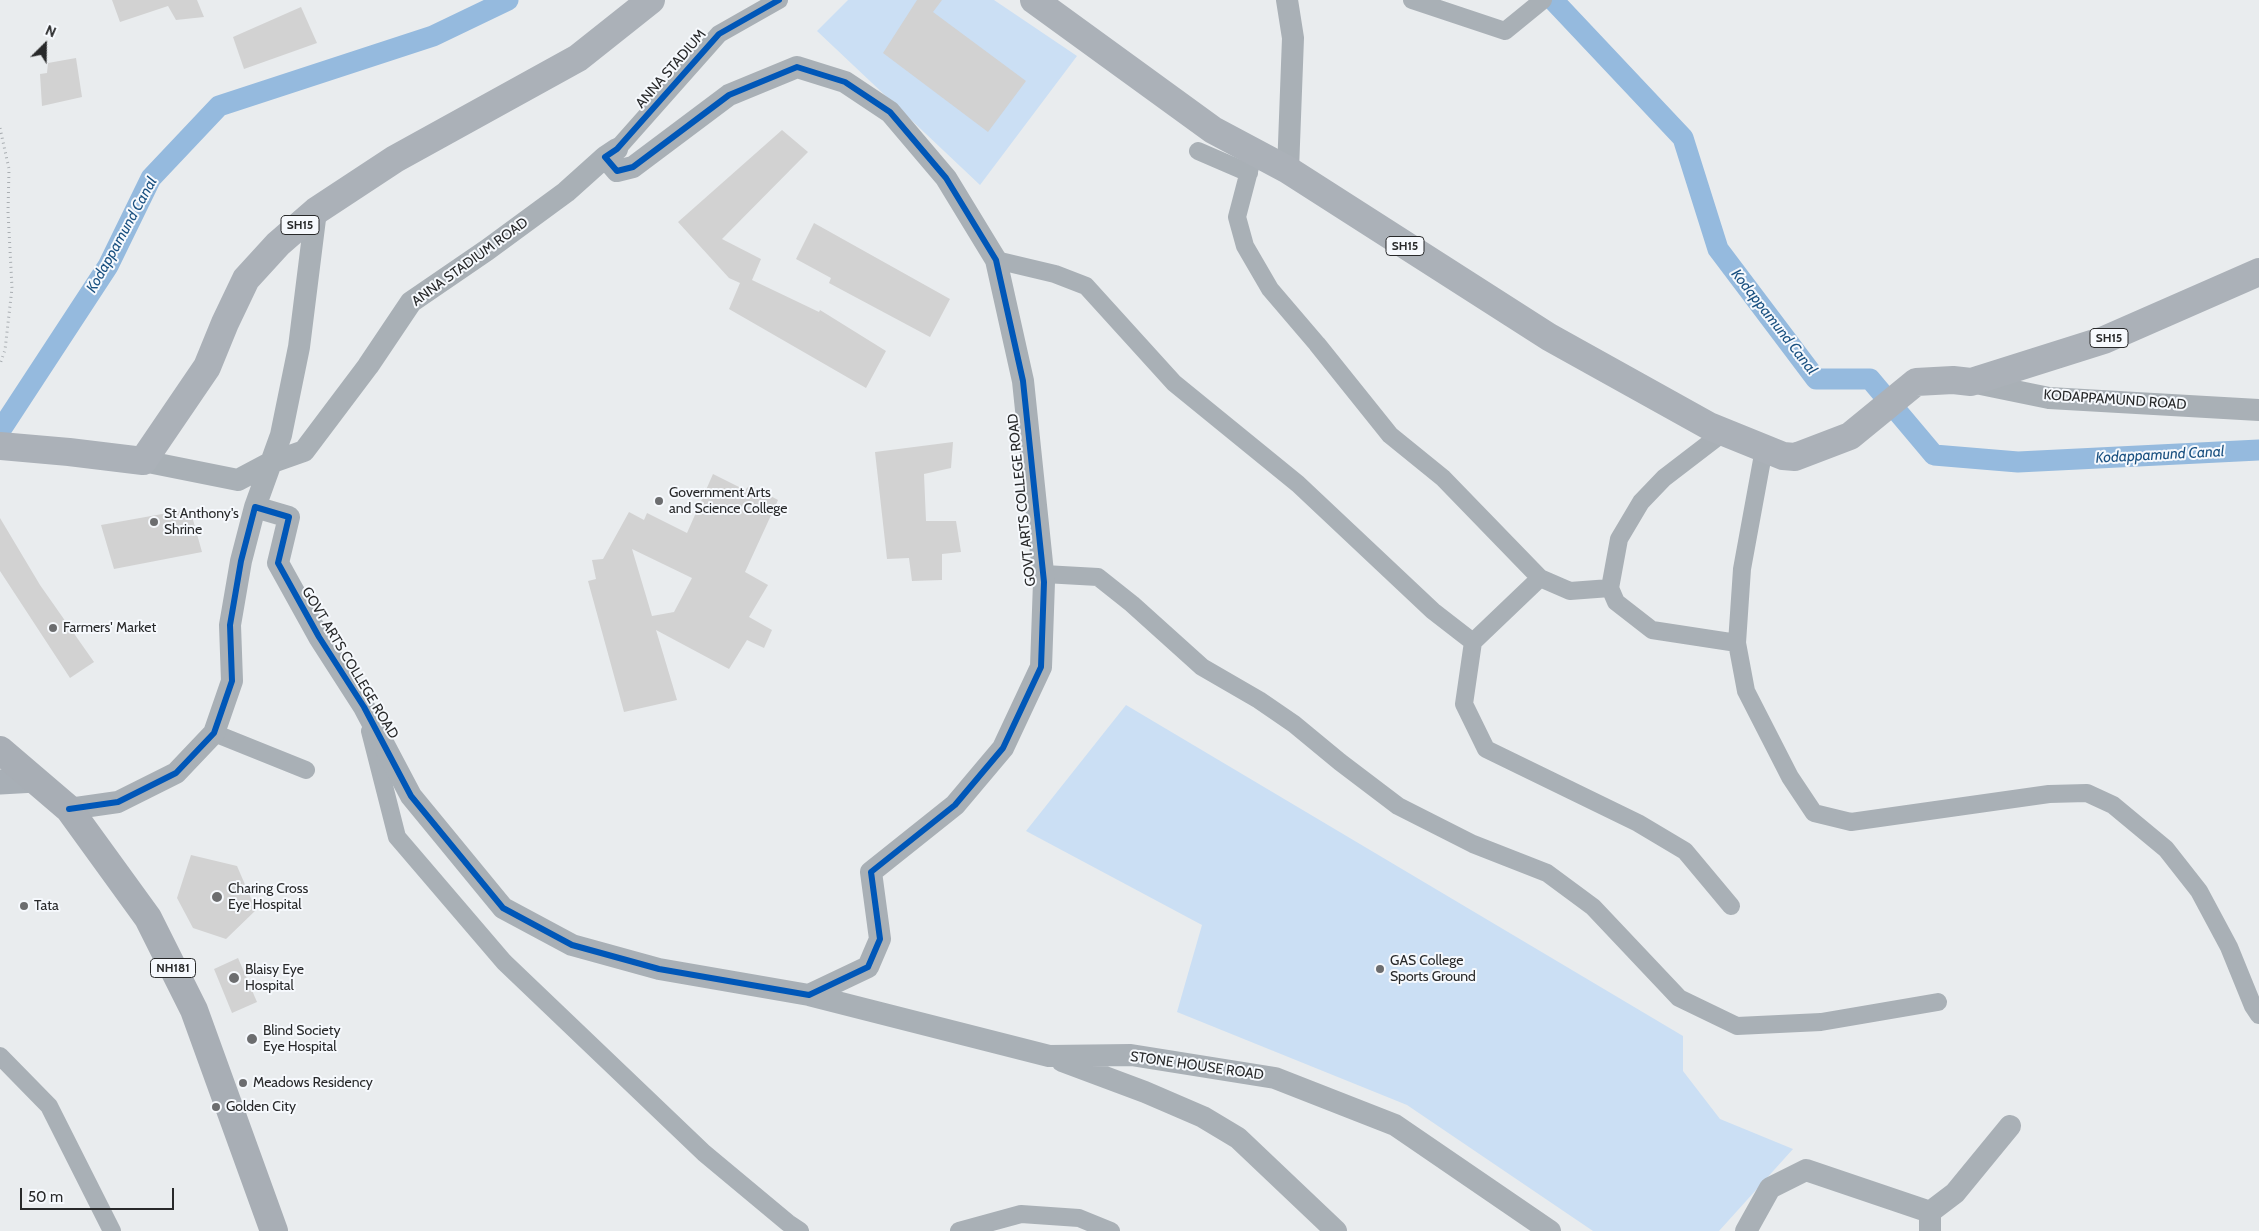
<!DOCTYPE html>
<html>
<head>
<meta charset="utf-8">
<style>
  body { margin:0 }
  #map { position:relative; width:2259px; height:1231px; overflow:hidden; background:#e9ecee; font-family:Cabin,sans-serif }
  canvas { display:block }
  .north { position:absolute; left:20px; top:20px; width:50px; height:50px; -webkit-text-stroke:4px #f6f9fd; paint-order:stroke; rotate:23deg; font-size:14px; font-weight:700; line-height:20px; text-align:center; color:#28292a }
  .north::after { content:''; display:block; margin:auto; width:18px; height:22px; background:#28292a; clip-path:polygon(50% 0,100% 100%,50% 72%,0 100%) }
  .scale { position:absolute; left:20px; top:1188px; width:154px; height:22px; box-sizing:border-box; border:2px solid #28292a; border-top:0; padding-left:6px; font-size:15px; line-height:18px; white-space:nowrap; color:#28292a; -webkit-text-stroke:4px #f6f9fd; paint-order:stroke }
</style>
</head>
<body>
<div id="map">
<canvas width="2259" height="1231"></canvas>
<div class="north">N</div>
<div class="scale">50 m</div>
</div>
<script>
const ctx = document.querySelector('canvas').getContext('2d');
ctx.lineJoin = 'round';
function paint(path, color) { ctx.fillStyle = color; ctx.fill(path, 'evenodd'); }
function stroke(path, color, width, dash) { ctx.strokeStyle = color; ctx.lineWidth = width; ctx.lineCap = dash ? 'butt' : 'round'; ctx.setLineDash(dash || []); ctx.stroke(path); }
function label(font, color, halo, rows, align = 'center') {
  ctx.font = font + ' Cabin,sans-serif'; ctx.lineWidth = 4; ctx.setLineDash([]); ctx.textBaseline = 'middle'; ctx.strokeStyle = halo; ctx.fillStyle = color; for (const [text, x, y, turn = 0] of rows) {
    ctx.save(); ctx.translate(x, y); ctx.rotate((+turn || 0) * Math.PI / 180); ctx.textAlign = isNaN(turn) ? turn : align; if (halo) ctx.strokeText(text, 0, 0); ctx.fillText(text, 0, 0); ctx.restore();
  }
}
paint(new Path2D(`
  M848 0H994L1077 56 980 185 817 31Z
  M1126 705 1683 1036V1071L1720 1119 1793 1149 1719 1231H1593L1407 1105 1177 1012 1202 925 1026 831Z`), '#cbdff4');
stroke(new Path2D(`
  M1553 0 1683 138 1718 249 1816 379H1870L1934 455 2018 462 2259 450
  M0 431 108 266 151 178 219 106 433 36 508 0`), '#95bade', 21);
paint(new Path2D(`
  M112 0H197L204 17 176 20 168 6 120 22Z
  M917 0H942L933 12 1026 81 988 132 883 53Z
  M301 7 317 43 244 69 233 37Z
  M76 58 82 97 42 106 40 74 47 73 48 63Z
  M782 130 808 152 722 239 761 259 752 280 819 312 820 310 886 351 866 388 729 309 740 283 729 278 678 222Z
  M814 223 950 299 930 337 829 283 831 278 796 259Z
  M953 442 951 468 924 474 926 521H956L961 552 942 554V580L912 581 909 558 887 559 875 452Z
  M713 474 745 490 750 485 778 500 745 572 768 585 749 617 772 630 764 648 747 640 729 669 656 630 677 700 624 712 588 581 596 579 592 560 603 559 629 512 644 520 647 513 687 533ZM632 549 692 578 674 612 652 616Z
  M190 509 202 552 114 569 101 525Z
  M0 518 40 585 94 662 70 678 0 571Z
  M191 855 237 866 256 910 226 939 193 928 177 898Z
  M238 958 257 1002 232 1013 214 969Z`), '#d2d2d2');
stroke(new Path2D(`
  M0 128 9 169 8 212 12 288 5 350 0 364`), '#a9aeb2', 3, [1, 4]);
stroke(new Path2D(`
  M1412 0 1505 31 1543 0
  M617 149 719 34 779 0
  M1198 151 1249 173
  M1254 152 1237 217 1245 246 1270 289 1317 344 1390 435 1443 478 1540 578 1570 591 1610 588
  M996 260 1055 274 1086 286 1174 383 1298 484 1433 611 1473 642 1464 704 1486 749 1638 823 1685 851 1731 906
  M1724 432 1664 478 1641 502 1619 539 1610 588 1616 602 1652 630 1737 643
  M1764 449 1742 569 1737 643 1746 691 1790 777 1814 813 1851 822 2049 794 2087 793 2113 805 2166 849 2199 891 2229 947 2253 1006 2259 1015
  M1044 574 1098 577 1132 604 1202 667 1259 700 1294 724 1340 762 1398 806 1473 844 1547 873 1593 907 1679 998 1737 1026 1821 1022 1938 1002
  M1473 642 1540 578
  M370 731 397 837 504 962 704 1153 788 1223 800 1231
  M214 733 306 770
  M0 1056 49 1106 112 1231
  M959 1231 1021 1214 1079 1218 1111 1231`), '#a9b0b6', 18);
stroke(new Path2D(`
  M1287 0 1293 38 1288 170
  M1971 382 2049 398 2259 410
  M143 461 238 480 270 463 304 451 368 366 411 302 487 250 566 192 605 157
  M255 507 281 435 299 347 316 211
  M69 809 118 802 176 773 214 733 232 681 230 625 241 561 255 507 289 517 278 563 319 637 364 707 411 796 503 908 572 945 659 969 809 995 868 967 880 939 871 872 955 805 1003 748 1041 667 1044 582 1023 381 996 260 946 178 890 112 845 82 797 67 729 95 633 167 617 171 605 157 617 149
  M809 995 1049 1056 1131 1055 1275 1078 1395 1125 1550 1231
  M1062 1061 1145 1092 1203 1117 1238 1138 1336 1231
  M1930 1212 1955 1193 2010 1126
  M1746 1231 1770 1188 1806 1170 1930 1212V1231`), '#a9b0b6', 22);
stroke(new Path2D(`
  M0 782 36 780`), '#a8afb6', 25);
stroke(new Path2D(`
  M1034 0 1213 130 1288 170 1549 337 1709 426 1783 456 1795 457 1850 436 1916 382 1953 380 1971 382 2104 340 2259 272
  M0 446 69 452 143 461 207 367 225 323 246 279 278 244 316 211 395 159 578 58 651 0`), '#abb1b8', 28);
stroke(new Path2D(`
  M0 750 69 809 148 918 194 1010 274 1231`), '#a8aeb5', 28);
stroke(new Path2D(`
  M69 809 118 802 176 773 214 733 232 681 230 625 241 561 255 507 289 517 278 563 319 637 364 707 411 796 503 908 572 945 659 969 809 995 868 967 880 939 871 872 955 805 1003 748 1041 667 1044 582 1023 381 996 260 946 178 890 112 845 82 797 67 729 95 633 167 617 171 605 157 617 149 719 34 779 0`), '#0057b8', 6);
for (const [x, y, r, color] of [
  [659,501,5,"#6c6d6f"],
  [154,522,5,"#6c6d6f"],
  [53,628,5,"#6c6d6f"],
  [217,897,6,"#6c6d6f"],
  [24,906,5,"#6c6d6f"],
  [1380,969,5,"#6c6d6f"],
  [234,978,6,"#6c6d6f"],
  [252,1039,6,"#6c6d6f"],
  [243,1083,5,"#6c6d6f"],
  [216,1107,5,"#6c6d6f"]
]) { const dot = new Path2D(); dot.arc(x, y, r, 0, 2 * Math.PI); ctx.fillStyle = color; ctx.fill(dot); stroke(dot, '#f6f9fd', 2); }
for (const [x, y, w] of [
  [300,225,38],
  [1405,246,38],
  [2109,338,38],
  [173,968,45]
]) { const box = new Path2D(); box.roundRect(x - w / 2, y - 9.5, w, 19, 4); ctx.fillStyle = '#f6f9fd'; ctx.fill(box); stroke(box, '#28292a', 1); }
label('bold 12px', '#28292a', null, [
  ["SH15",300,225],
  ["SH15",1405,246],
  ["SH15",2109,338],
  ["NH181",173,968]
]);
label('14px', '#28292a', '#f6f9fd', [
  ["ANNA STADIUM",671,69,-49],
  ["ANNA STADIUM ROAD",470,262,-36],
  ["KODAPPAMUND ROAD",2115,400,4],
  ["GOVT ARTS COLLEGE ROAD",1022,500,-96],
  ["GOVT ARTS COLLEGE ROAD",350,663,59],
  ["STONE HOUSE ROAD",1197,1066,8]
]);
label('14px', '#28292a', '#f6f9fd', [
  ["Government Arts",669,493],
  ["and Science College",669,509],
  ["St Anthony's",164,514],
  ["Shrine",164,530],
  ["Farmers' Market",63,628],
  ["Charing Cross",228,889],
  ["Eye Hospital",228,905],
  ["Tata",34,906],
  ["GAS College",1390,961],
  ["Sports Ground",1390,977],
  ["Blaisy Eye",245,970],
  ["Hospital",245,986],
  ["Blind Society",263,1031],
  ["Eye Hospital",263,1047],
  ["Meadows Residency",253,1083],
  ["Golden City",226,1107]
], 'left');
label('italic 15px', '#195080', '#f6f9fd', [
  ["Kodappamund Canal",122,235,-61],
  ["Kodappamund Canal",1774,322,52],
  ["Kodappamund Canal",2160,455,-3]
]);
</script>
</body>
</html>
